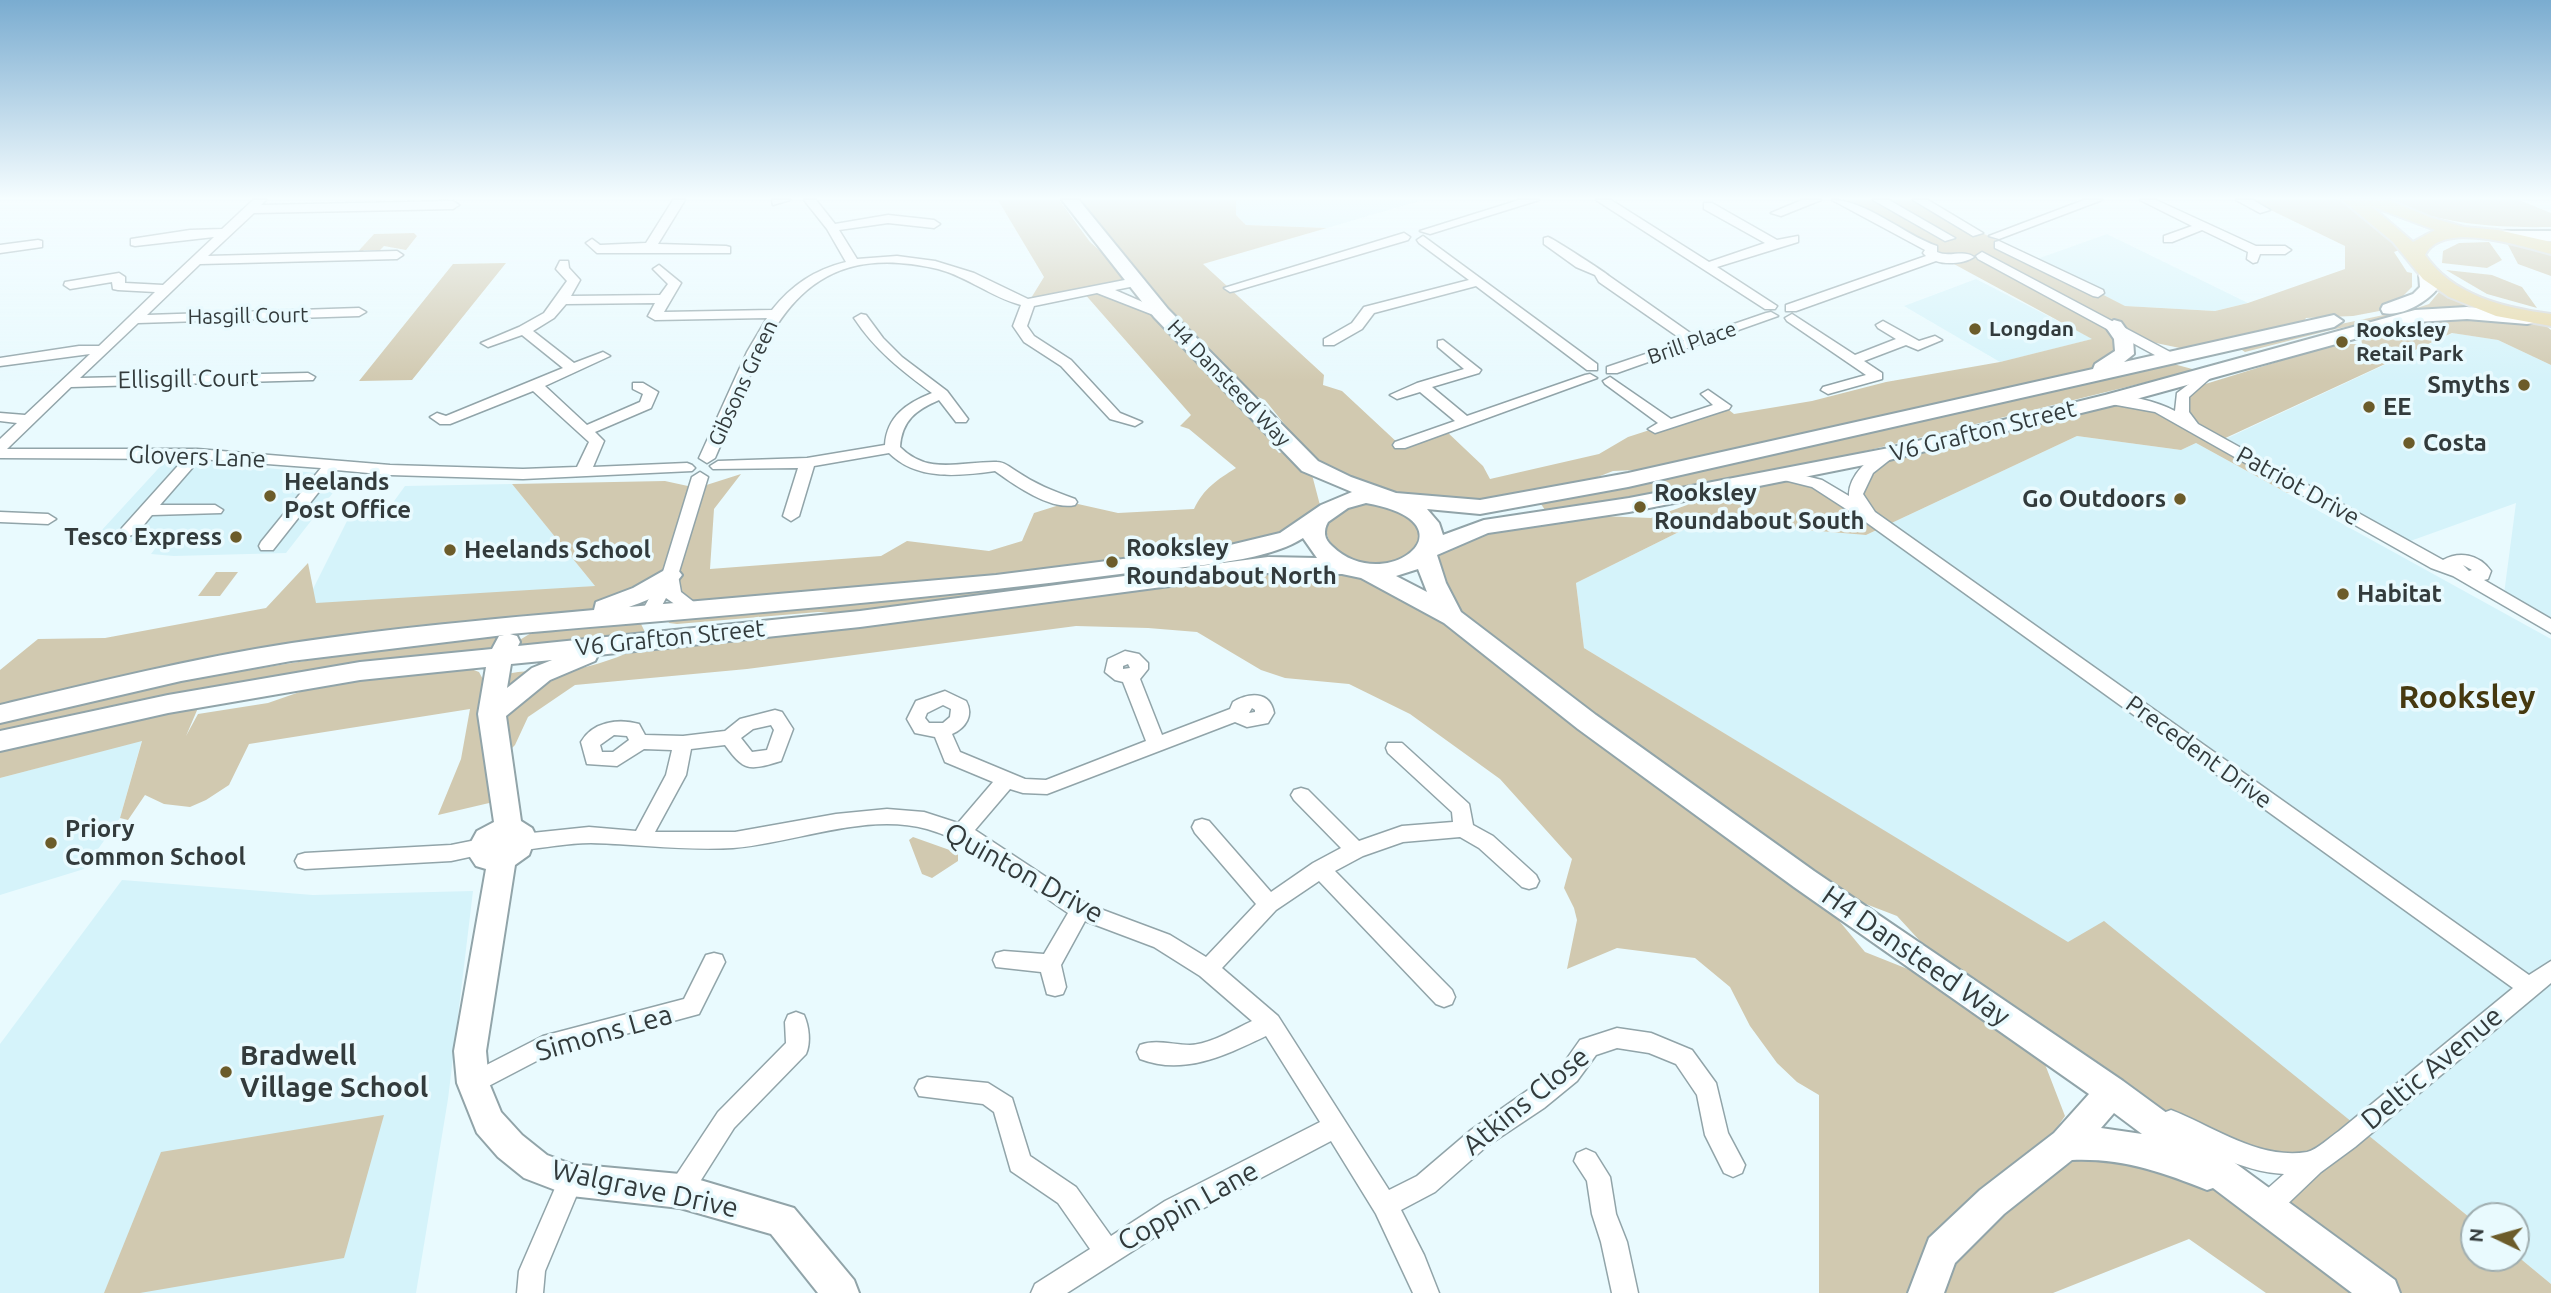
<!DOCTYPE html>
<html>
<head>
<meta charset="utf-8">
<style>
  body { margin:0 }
  #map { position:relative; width:2551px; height:1293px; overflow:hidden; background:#e9fafe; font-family:Ubuntu,sans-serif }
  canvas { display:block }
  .north { position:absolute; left:2460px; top:1202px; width:70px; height:70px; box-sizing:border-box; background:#e9fafe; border:2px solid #a0aeb0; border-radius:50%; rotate:275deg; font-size:19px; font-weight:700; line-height:28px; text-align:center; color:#333b3c }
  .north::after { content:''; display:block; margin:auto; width:24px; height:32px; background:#6c5c2a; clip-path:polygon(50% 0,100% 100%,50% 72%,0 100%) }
</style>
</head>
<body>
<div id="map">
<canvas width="2551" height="1293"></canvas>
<div class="north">N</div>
</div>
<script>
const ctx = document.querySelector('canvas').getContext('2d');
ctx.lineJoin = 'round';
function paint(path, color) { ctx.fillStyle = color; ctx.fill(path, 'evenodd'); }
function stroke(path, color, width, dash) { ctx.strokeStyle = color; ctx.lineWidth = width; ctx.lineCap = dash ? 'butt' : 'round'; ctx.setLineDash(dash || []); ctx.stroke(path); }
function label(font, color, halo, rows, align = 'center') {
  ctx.font = font + ' Ubuntu,sans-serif'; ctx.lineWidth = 7; ctx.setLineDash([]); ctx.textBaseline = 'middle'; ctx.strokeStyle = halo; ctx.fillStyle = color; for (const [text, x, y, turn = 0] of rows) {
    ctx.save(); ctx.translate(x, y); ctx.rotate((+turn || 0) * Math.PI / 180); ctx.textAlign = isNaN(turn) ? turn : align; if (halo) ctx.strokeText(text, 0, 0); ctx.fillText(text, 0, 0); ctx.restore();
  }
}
paint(new Path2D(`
  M1236 200H1423L1327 228 1246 225 1236 215Z
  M2107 234 2248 303 2215 311 2124 306 2034 260Z
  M1976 279 2093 339 2000 362 1904 306Z
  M2453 333 2498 340 2551 365V618L2504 594 2516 503 2402 544 2219 442Z
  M2077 436 2181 450 2196 443 2551 639V1284L2516 1255V1216H2474V1221L2442 1195 2068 943 1584 648 1576 583 1701 521 1866 535Z
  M168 458 346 476 286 553 174 556 151 554 160 542 90 543Z
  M512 484 595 586 302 611 350 515H384L405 486Z
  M142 740 120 818 84 869 0 895V778Z
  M122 880 313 895 473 891 448 1099 416 1293H0V1044Z`), '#d5f3fa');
paint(new Path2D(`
  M998 200H1059L1090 242 1133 280 1079 200H1236V215L1246 225 1327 228 1203 264 1324 375 1323 385 1342 391 1400 445 1445 430 1483 466 1490 479 1599 454 1628 437 1724 406 1734 414 1812 401 1886 382 2000 362 2092 339 1836 200H1918L2125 306 2215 311 2248 303 2345 269V246L2250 200H2344L2389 235 2399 250 2394 252 2407 272 2412 273V287L2390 309 2353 316 2306 318 2299 329 2194 351 2156 343 2136 334 2126 347 2086 376 1682 468 1613 471 1554 494 1494 506 1396 500 1310 467 1322 513 1268 545 695 610 673 595 619 603 559 620 442 632 0 712V670L38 639 105 638 266 608 308 563 316 603 595 586 512 484 665 481 697 488 741 474 714 509 710 569 881 556 907 541 989 551 1022 541 1034 513 1069 502 1118 513 1194 509C1204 488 1217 480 1236 468L1189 429 1180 426 1191 415 1083 292 1028 303 1044 277ZM1135 282 1159 312 1096 290ZM1230 385 1265 400 1302 446 1279 453 1272 445 1283 440Z
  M2385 200H2519L2551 213V227C2494 228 2437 224 2385 200Z
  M414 233 417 236 406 250 384 246 380 250H364L357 257H353L374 234Z
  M2489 242 2502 260 2487 268 2442 263 2443 251 2459 243Z
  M2507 243 2551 255V276L2518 264Z
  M506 263 412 380 359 381 453 264Z
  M2446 270 2492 275 2522 287 2537 308 2487 294Z
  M2439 292 2475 310 2439 308 2331 330 2245 352 2236 346 2417 308 2429 304Z
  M2415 316 2498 319 2545 325 2551 330V365L2498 340 2452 333 2219 441 2302 488 2287 493 2196 443 2181 450 2077 436 1866 535 1701 521 1576 583 1584 648 2068 942 2104 921 2474 1221V1258H2516V1255L2551 1284V1293H2382L2267 1206 2311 1165 2228 1149 2036 1041 2065 1116 2001 1210 2083 1155 2183 1168 2247 1205 2364 1293H2266L2189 1239 2053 1293H1819V1095L1797 1082 1777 1063 1750 1026 1730 987 1695 958 1617 948 1567 969 1577 920 1574 908 1564 888 1572 859 1500 779 1410 714 1349 684 1285 678 1261 670 1197 632 1148 628 1076 626 747 669 575 685 528 717 515 745 508 752 502 800 438 815 461 759 470 709 249 744 229 785 206 800 190 807 164 804 145 795 128 820 120 818 142 741 0 778V741L168 704 198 708 186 736 198 714 268 703 360 671 460 665 479 672 486 685C511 664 548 674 577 669 606 663 629 653 655 640L1132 584 1344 566 1451 616 1425 554 1445 540 1578 512 1600 516 1651 518 1687 505 1711 490 1785 476 1860 502 1873 463 2111 400 2185 419 2186 390 2309 352 2344 344H2362L2361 338ZM1806 881 1897 916 1968 993 1865 952Z
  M2166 362 2196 370 1841 457 1547 513 1541 504Z
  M1364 503C1373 503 1382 503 1391 506 1414 513 1433 539 1405 556 1355 586 1281 520 1364 503Z
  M1175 567 1177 572 862 613 818 612 677 624 669 623 667 619 924 597Z
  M216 572H238L220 596H198Z
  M640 622 645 632 655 635 514 647 518 641 536 630Z
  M513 632 498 649 0 732V721C171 679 339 654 513 632Z
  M913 837 958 853V861L932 878 922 874 909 840Z
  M384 1115 344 1258 140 1293H104L161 1152Z`), '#d1c9b0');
const street = new Path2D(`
  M253 200H266L261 205 453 201 459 205 453 209 254 213 208 256 397 251 403 255 397 259 200 264 147 315 359 308 366 312 359 316 138 323 80 378 308 373 315 377 313 380 71 387 7 449H197L390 465 523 469 577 467 589 442 533 391 450 424H440L430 417 437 413 446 416 563 368 522 335 488 347 481 343 519 327 544 313 567 281 556 269 560 261H568L569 268 580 280 571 296 660 295 668 284 653 269 659 265 681 283 664 312 772 310C792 285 814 270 846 262L827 229 804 200H816L835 224 888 215 934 220 940 224 934 228 888 223 839 230 857 259 897 256 935 261 974 273 1028 299 1135 278 1141 282 1140 285 1115 290 1168 313 1166 316H1156L1097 293 1034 306 1027 326 1034 336 1071 360 1120 413 1142 422 1135 426 1110 419 1061 366 1024 342 1013 326 1021 305C991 297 968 277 938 269 787 233 763 351 715 458L707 463 699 458 747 352 767 318 655 320 648 316 655 303 566 304 554 318 533 331 574 363 603 352 610 356 545 386 587 425 640 402 643 394 633 389V383H643L658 392 651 408 595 432 604 441 593 467 687 463 692 465 695 468 692 471 523 479 390 475 336 470 273 550H261L259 546 261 542 321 468 200 459 160 505H215L223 510 221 513 152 515C144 524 136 539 122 536L120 532 122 528 184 459 0 458V439L17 423 0 421V413L25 415 90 354 0 366V358L79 346H99L155 292 118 290 113 289 112 282 70 289 64 285 65 282 119 273 125 277V283L163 285 214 237 135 246 131 245V239L190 230 222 229Z
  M673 200H685L658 244 726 246 730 247V253H597L586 243 592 239 600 245 646 243Z
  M772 200H790L773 205Z
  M1519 200H1539L1430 234 1420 231Z
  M1596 200H1611L1709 262 1765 243 1704 209V203H1712L1777 240 1798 236V242L1717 267 1777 306 1775 309H1765Z
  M1802 200H1821L1781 216 1771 213Z
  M1832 200C1867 200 1904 235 1937 246V252C1949 258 1964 249 1974 257 1966 263 1947 265 1936 261L1796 311H1786V305L1926 256 1923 253 1925 250Z
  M1873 200H1889L1955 238 1945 241Z
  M1913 200H1928L1983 233 1973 236Z
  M2084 200H2102L1999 239 1989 236Z
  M2140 200H2156L2256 246H2285L2291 250 2285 254H2260L2257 262 2253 263 2247 259 2248 252 2202 230 2172 242H2164V236L2192 226Z
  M2236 200H2253L2270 210 2260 213Z
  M1404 233 1410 237 1408 240 1235 291 1230 292 1224 288Z
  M1423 236 1597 364V370H1587L1476 286 1374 313 1362 329 1334 345H1324V339L1352 323 1364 307 1469 280 1419 243 1417 240Z
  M1548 237C1555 240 1605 272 1609 276L1696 337 1766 313 1771 312 1778 316 1617 373H1607V367L1684 341 1599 282 1595 275 1576 267 1544 244V238Z
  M38 240 42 241V247L0 253V245Z
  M1999 241 2103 290 2104 293 2098 297 2093 296 1995 248V242Z
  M1982 252 2174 354 2176 357 2174 360H2164L1978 259 1976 256Z
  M861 314 866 315 883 338 902 357 947 391 968 419 966 422H956L939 400C916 410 902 420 900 447 929 476 961 461 997 462 1004 462 1010 467 1016 471 1035 484 1053 491 1075 499L1077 502 1075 505C1051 511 1013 484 995 471 959 476 917 481 889 453L814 466 799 516 791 521 783 516 798 468 713 469 710 466 718 461 807 458 885 445C887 416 907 403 932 393 902 371 875 350 854 318Z
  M1792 314 1855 355 1896 339 1878 328 1876 325 1883 321 1919 341 1935 336 1942 340 1918 350 1906 345 1864 361 1882 373V379L1828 394 1821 390 1823 387 1866 375 1787 321 1785 318Z
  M1443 340 1481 370 1479 373 1432 387 1467 416 1585 375 1590 374 1597 378 1405 448H1395L1393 445 1395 442 1455 421 1420 392 1397 399 1390 395 1417 383 1464 369 1438 347V341Z
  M2209 369 2216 373 2189 397V412L2198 424 2443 560C2459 551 2479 554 2491 571L2488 579 2484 580 2551 619V633L2453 576 2431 568 2155 412 2111 404 2104 400C2116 389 2161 403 2175 411L2177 393ZM2463 565 2472 570 2469 571Z
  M1610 377 1671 419 1713 405 1701 394 1708 390 1731 406 1729 409 1655 433 1648 429 1658 423 1605 384 1603 381Z
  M1889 449 1897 454 1873 473 1863 494 1875 512 2529 975 2551 961V983L2355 1147 2321 1172 2276 1215 2267 1218 2258 1215 2255 1206 2258 1197 2284 1174C2241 1172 2200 1147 2163 1129L2159 1121 2163 1113 2171 1110C2213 1126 2258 1160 2307 1152 2317 1150 2330 1137 2339 1131L2513 988 1863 520 1812 487 1780 479 1777 476 1785 471 1822 480 1849 496C1848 476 1870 455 1889 449Z
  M700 472 708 477 678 575 681 592 704 610 701 614H689L666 598 656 617H644L641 613 662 575 692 477Z
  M0 512 48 514 56 519 48 524 0 522Z
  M1125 651 1139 654 1148 663V669L1140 679 1162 735 1230 709 1233 702C1248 693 1270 690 1274 713L1268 723 1247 727 1235 722 1047 794 1023 793 1010 789 975 830 1087 904 1170 935 1206 957 1256 904 1195 833 1192 827 1195 821 1202 819 1209 821 1271 892 1313 863 1341 848 1294 800 1291 795 1294 790 1301 788 1308 790 1359 841 1402 826 1453 822 1452 812 1388 753 1386 748 1388 743H1402L1469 804 1473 825 1493 836 1536 875 1539 881 1536 887 1529 889 1522 887 1479 848 1460 837 1403 842 1363 856 1335 871 1452 990 1455 997 1452 1004 1444 1007 1436 1004 1319 881 1276 910 1222 968 1278 1016 1389 1190 1417 1176 1471 1130 1561 1067 1580 1040 1617 1028 1651 1033 1692 1050 1716 1083 1728 1133 1745 1165 1742 1173 1733 1177 1724 1173 1705 1135 1697 1095 1676 1064 1649 1053 1617 1048 1596 1055 1577 1081 1544 1108 1487 1146 1435 1192 1401 1210 1424 1255 1439 1293H1413L1376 1214 1331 1141 1183 1219 1067 1293H1031L1035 1284 1090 1249 1058 1203 1011 1171 994 1112 983 1104 919 1096 915 1088 919 1080 927 1077 988 1083 1012 1098 1030 1156 1076 1187 1111 1236 1165 1201 1320 1122 1266 1036C1226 1055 1184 1076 1140 1059L1137 1052 1140 1045C1156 1039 1173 1045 1190 1045 1211 1044 1233 1030 1252 1021L1200 976 1154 947 1085 921 1061 965 1066 987 1063 994 1055 996 1047 994 1041 972 996 967 993 960 996 953 1004 951 1044 954 1068 913C1025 884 977 843 927 829 866 812 795 843 733 848 685 851 638 844 591 843 568 843 544 848 522 850L515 848 512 842 515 836 522 834 589 827 636 831 666 775 672 750 644 749 617 766 587 764 581 742C592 722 618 718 639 724L645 735 683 736 725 731 740 719 775 710 782 712 793 729 781 761C748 771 744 771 725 745L691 749 686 775 655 832H735L836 814 887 809 924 812 958 823 993 782 945 762 935 737 915 733 907 719 916 701 945 691 966 701C974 715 966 728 952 734L960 752 1025 779 1046 780 1146 741 1123 682 1115 680 1105 672 1108 659ZM1128 664 1130 668 1123 669V666ZM943 705 951 709 950 717 943 723H929L925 718 927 713ZM1252 708 1255 710V712L1249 713ZM771 725 774 730 767 750 752 752 741 738 753 729ZM614 735 627 736 629 740 613 752H602L600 745Z
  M481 839 488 841 491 847 488 853 451 861 305 869 298 867 295 861 298 855 305 853 451 845Z
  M714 953 722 955 725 962 699 1014 548 1055 481 1090 473 1094 465 1090 461 1083 465 1076 543 1036 684 999 706 955Z
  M796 1012 804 1015C809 1026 811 1043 806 1054L734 1128 689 1199 680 1203 671 1199 668 1191 671 1183 718 1112 786 1043 785 1022 788 1015Z
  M1586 1149 1595 1153 1610 1177 1616 1214 1627 1242 1638 1293H1612L1601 1242 1592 1214 1587 1181 1574 1161 1577 1153Z
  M571 1168 580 1172 583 1180 545 1271 543 1293H517L519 1271 562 1172Z`);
const secondary = new Path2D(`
  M1062 200H1079L1168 309 1318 461 1351 477 1396 493 1480 500 1628 473 2093 369 2095 364 2115 351 2114 339 2105 326 2114 320 2121 322 2133 339 2134 354 2124 362 2334 315 2343 321 2334 327 1628 487 1480 514 1427 509 1439 523 1443 535 1484 520 1629 498 1889 448 2105 395 2415 310 2467 307 2534 314 2536 318 2534 322 2527 324 2467 319 2416 322 2118 404 1889 460 1629 512 1488 533 1437 555 1446 583 1461 612 1596 715 1814 871 2123 1081 2395 1280 2400 1293H2352L2213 1188 2207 1190C2162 1172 2122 1158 2072 1160L2004 1214 1955 1263 1944 1293H1908L1929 1238 1980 1190 2054 1133 2089 1094 1794 887 1578 729 1444 623 1361 578 1342 574 1268 573 860 627 598 655 595 661 550 680 506 716 521 821 532 828 536 836 529 855 515 865 486 1051 489 1083 501 1112 522 1135 547 1155 571 1164 680 1174 794 1208 854 1280 859 1293H818L771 1234 680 1208 571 1196 524 1178 498 1157 477 1133 457 1083 454 1051 486 869 476 866 466 851 477 831 494 822 478 714 486 667 360 680 168 713 0 751V731L168 695 360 662 492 649 499 636 504 635 291 661 181 681 0 723V705C97 682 194 658 292 643 392 628 493 619 594 610L596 602 633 588 670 567 678 570 682 575C671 591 646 601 629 607L996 575 1226 546 1280 533 1321 505 1352 492 1302 471 1154 317ZM1366 503C1480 523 1385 598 1332 546 1324 539 1323 531 1328 522L1348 508ZM1303 538 1317 558 1268 557 860 611 518 646 520 642 517 636 510 634C716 616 923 600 1128 573 1175 567 1264 564 1303 538ZM1418 569 1427 592 1396 576ZM552 660 532 668 507 688 511 664ZM2114 1113 2142 1134 2101 1128Z
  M2504 231H2551V241L2498 240 2495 236Z
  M2428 269 2437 274 2438 288C2427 302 2402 317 2383 313L2381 309 2383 305 2413 294 2420 287 2419 274Z`);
const primary = new Path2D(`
  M2342 200H2389L2432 218 2464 227 2498 230 2551 242V254C2521 246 2442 220 2425 255 2453 296 2505 308 2551 314V326L2496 316 2449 297 2423 279 2393 242ZM2371 206 2435 230 2413 242Z`);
stroke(street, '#91a4a9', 3);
stroke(secondary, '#91a4a9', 4);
stroke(primary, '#d6d8d8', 4);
paint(street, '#fff');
paint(secondary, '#fff');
paint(primary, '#e6d7a6');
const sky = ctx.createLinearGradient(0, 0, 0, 381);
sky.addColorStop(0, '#7aacd0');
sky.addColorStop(0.52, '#f5fdff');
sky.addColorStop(1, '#f5fdff00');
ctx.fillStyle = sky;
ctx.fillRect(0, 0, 2551, 381);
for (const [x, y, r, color] of [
  [1975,329,7,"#6c5c2a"],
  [2342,342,7,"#6c5c2a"],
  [2524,385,7,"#6c5c2a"],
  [2369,407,7,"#6c5c2a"],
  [2409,443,7,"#6c5c2a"],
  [270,496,7,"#6c5c2a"],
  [2180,499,7,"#6c5c2a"],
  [1640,507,7,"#6c5c2a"],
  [236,537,7,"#6c5c2a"],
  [450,550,7,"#6c5c2a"],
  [1112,562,7,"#6c5c2a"],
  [2343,594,7,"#6c5c2a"],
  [51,843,7,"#6c5c2a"],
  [226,1072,7,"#6c5c2a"]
]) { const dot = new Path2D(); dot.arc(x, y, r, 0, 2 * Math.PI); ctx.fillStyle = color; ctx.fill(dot); stroke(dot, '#e9fafe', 2.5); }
label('21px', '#333b3c', '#e9fafe', [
  ["Hasgill Court",248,316,-1],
  ["Brill Place",1692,343,-19],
  ["Gibsons Green",743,383,-65],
  ["H4 Dansteed Way",1229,383,46]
]);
label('bold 21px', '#333b3c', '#e9fafe', [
  ["Longdan",1989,329],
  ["Rooksley",2356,330],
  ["Retail Park",2356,354]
], 'left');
label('24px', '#333b3c', '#e9fafe', [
  ["Ellisgill Court",188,379,-1],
  ["V6 Grafton Street",1983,431,-14],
  ["Glovers Lane",197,457,2],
  ["Patriot Drive",2298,486,29],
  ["V6 Grafton Street",670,638,-6],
  ["Precedent Drive",2199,752,36]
]);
label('bold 24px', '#333b3c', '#e9fafe', [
  ["Smyths",2510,385,"right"],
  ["EE",2383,407],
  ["Costa",2423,443],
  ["Heelands",284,482],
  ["Post Office",284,510],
  ["Rooksley",1654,493],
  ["Roundabout South",1654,521],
  ["Go Outdoors",2166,499,"right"],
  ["Tesco Express",222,537,"right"],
  ["Rooksley",1126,548],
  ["Roundabout North",1126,576],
  ["Heelands School",464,550],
  ["Habitat",2357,594],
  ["Priory",65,829],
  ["Common School",65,857]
], 'left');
label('28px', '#333b3c', '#e9fafe', [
  ["Quinton Drive",1024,873,29],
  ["H4 Dansteed Way",1916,956,35],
  ["Simons Lea",604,1033,-16],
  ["Deltic Avenue",2432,1068,-40],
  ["Atkins Close",1526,1101,-39],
  ["Walgrave Drive",645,1189,12],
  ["Coppin Lane",1188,1206,-29]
]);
label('bold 28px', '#333b3c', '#e9fafe', [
  ["Bradwell",240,1056],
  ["Village School",240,1088]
], 'left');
label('bold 32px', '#463910', '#e9fafe', [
  ["Rooksley",2467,697]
]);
</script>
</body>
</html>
